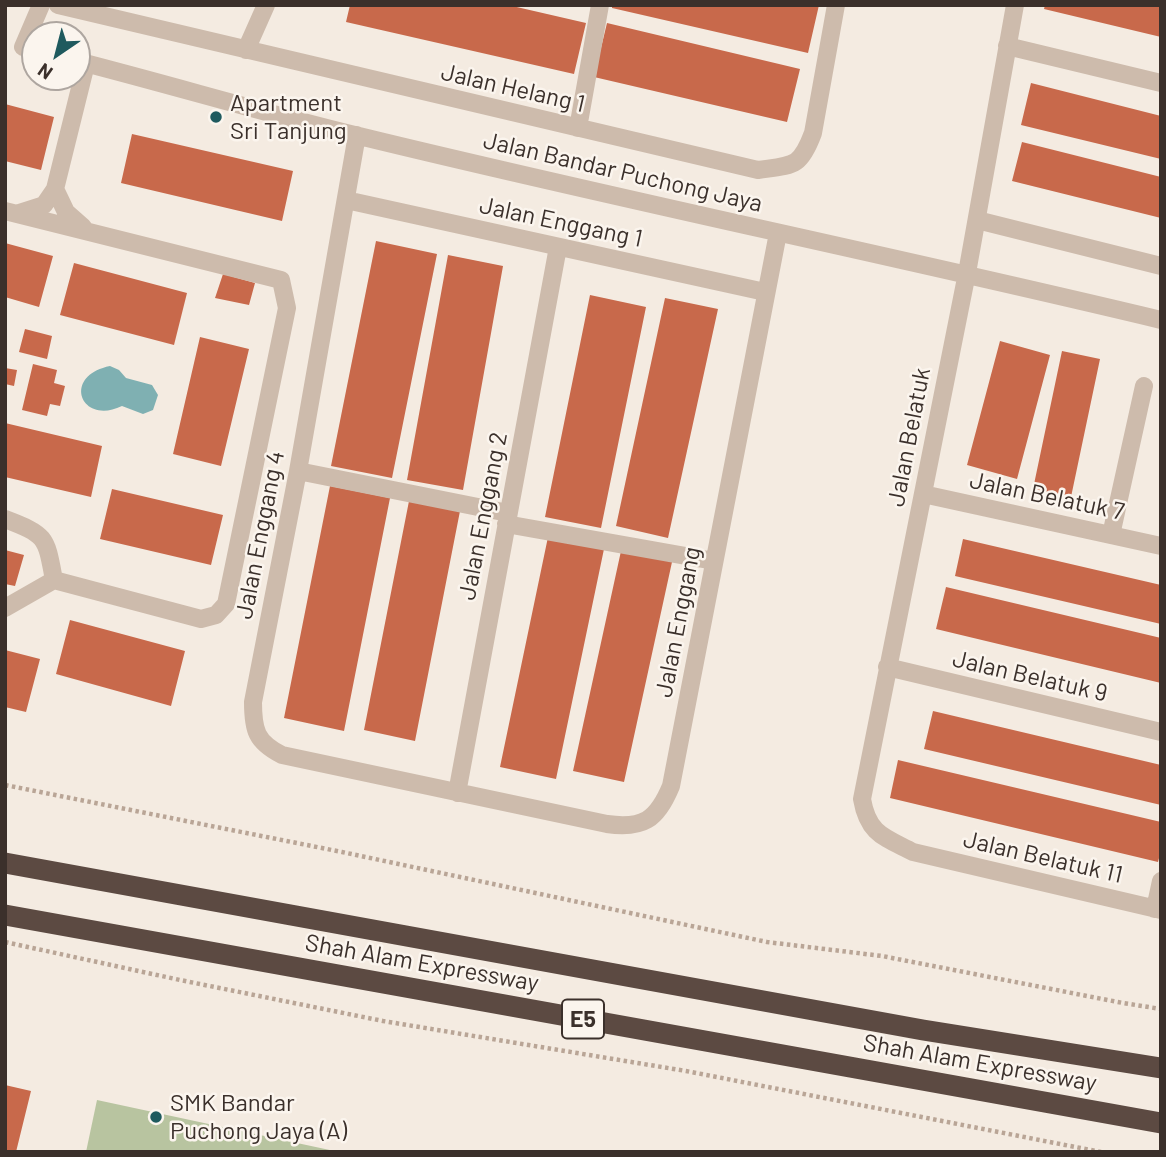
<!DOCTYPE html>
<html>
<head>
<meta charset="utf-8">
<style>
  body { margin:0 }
  #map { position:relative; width:1166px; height:1157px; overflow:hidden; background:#f4ebe1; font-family:Barlow,sans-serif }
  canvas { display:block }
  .frame { position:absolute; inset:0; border:7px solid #3b302b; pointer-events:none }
  .north { position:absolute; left:21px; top:21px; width:70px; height:70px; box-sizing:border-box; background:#fbf5ee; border:2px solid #aea6a0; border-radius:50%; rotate:215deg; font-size:19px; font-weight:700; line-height:28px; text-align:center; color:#3b302b }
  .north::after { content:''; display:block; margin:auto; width:24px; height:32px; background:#1f5a5e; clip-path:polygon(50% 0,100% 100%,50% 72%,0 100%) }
</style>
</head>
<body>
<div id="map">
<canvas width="1166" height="1157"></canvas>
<div class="frame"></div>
<div class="north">N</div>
</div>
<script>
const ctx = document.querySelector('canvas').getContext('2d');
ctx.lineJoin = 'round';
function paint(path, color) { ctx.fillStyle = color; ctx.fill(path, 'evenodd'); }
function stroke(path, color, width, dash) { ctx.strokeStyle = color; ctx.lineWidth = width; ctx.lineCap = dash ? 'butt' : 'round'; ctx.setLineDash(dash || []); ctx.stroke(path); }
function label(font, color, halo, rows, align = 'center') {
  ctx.font = font + ' Barlow,sans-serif'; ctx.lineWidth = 5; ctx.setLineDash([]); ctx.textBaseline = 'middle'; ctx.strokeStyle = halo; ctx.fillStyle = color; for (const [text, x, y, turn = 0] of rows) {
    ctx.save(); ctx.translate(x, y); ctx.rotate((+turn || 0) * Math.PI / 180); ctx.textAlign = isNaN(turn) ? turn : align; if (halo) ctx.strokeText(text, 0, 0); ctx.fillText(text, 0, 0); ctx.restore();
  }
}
paint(new Path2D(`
  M97 1100 339 1152H86Z`), '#b8c4a0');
paint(new Path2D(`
  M110 366 119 370 126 378 152 385 158 395 153 410 143 414 122 406C81 426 61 376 110 366Z`), '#7fb0b2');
paint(new Path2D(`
  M350 5H508L586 23 574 74 346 22Z
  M612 5H819L808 53 612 8Z
  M1045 5H1161V37L1044 9Z
  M607 23 800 69 787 122 594 77Z
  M1031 83 1161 116V159L1021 125Z
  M5 104 54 117 41 170 5 161Z
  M132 134 293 171 282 221 121 183Z
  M1022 142 1161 177V218L1012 181Z
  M376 241 437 254 392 478 331 466Z
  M5 243 53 256 39 307 5 297Z
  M448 255 503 266 463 490 407 480Z
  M74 263 187 293 174 345 60 315Z
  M223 274 255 283 249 305 215 298Z
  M590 295 646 307 601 528 545 517Z
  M665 298 718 309 668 538 616 526Z
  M25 329 52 336 47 359 19 352Z
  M200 337 249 349 221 466 173 454Z
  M1000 341 1050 355 1017 479 967 465Z
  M1062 351 1100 359 1071 497 1033 489Z
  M33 364 57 370 54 383 65 386 60 406 50 404 47 416 22 410Z
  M5 368 17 370 14 386 5 384Z
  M5 423 102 446 91 497 5 477Z
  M330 486 390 498 344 731 284 718Z
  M112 489 223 515 211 565 100 539Z
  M409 501 460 511 415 741 364 730Z
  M548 537 604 549 556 779 500 767Z
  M963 539 1161 585V624L955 576Z
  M5 550 24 555 15 586 5 584Z
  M621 551 672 562 624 782 573 771Z
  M946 587 1161 638V683L936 629Z
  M70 620 185 651 171 706 56 674Z
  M5 650 40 659 26 712 5 707Z
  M933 711 1161 765V805L924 749Z
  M898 760 1161 822V850L1158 862 890 798Z
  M5 1085 31 1091 16 1152H5Z`), '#c8694b');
stroke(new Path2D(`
  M5 785 342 852 767 942 882 956 1123 1003 1161 1009
  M5 942 180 980 383 1021 686 1071 1101 1152`), '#b9a596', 4.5, [3.5, 3.5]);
stroke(new Path2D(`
  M58 5 758 170C793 165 800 168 813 133L836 5
  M1015 5 967 273 862 799C868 834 884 837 913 852L1161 910
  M1007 46 1161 83
  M23 47 41 5
  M246 50 266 5
  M77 61C171 85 264 113 359 136 625 201 894 256 1161 320
  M578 128 600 5
  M357 135 298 471 253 702C253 730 256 742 282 755L607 824C643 829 657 820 671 786L778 233
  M55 189 66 212 83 227
  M346 200 765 292
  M5 211 281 280 287 308 226 604 216 615 201 619 54 580 5 608
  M19 213 44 205 55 189 86 64
  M977 220 1161 266
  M298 471 508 513
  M923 494 1161 546
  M5 519C47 535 46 537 54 580
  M506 524 714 561
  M1111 535 1144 386
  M887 667 1161 732
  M457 793 558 247
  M1155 909 1161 881`), '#cdbbac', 18);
stroke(new Path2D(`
  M5 863 923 1030 1161 1068
  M5 915 1161 1123`), '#5c4a42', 21);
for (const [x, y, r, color] of [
  [216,117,7,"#1f5a5e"],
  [156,1117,7,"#1f5a5e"]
]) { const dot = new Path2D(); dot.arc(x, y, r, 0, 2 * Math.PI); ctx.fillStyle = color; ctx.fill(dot); stroke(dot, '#fbf5ee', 2.5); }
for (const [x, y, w] of [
  [583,1019,42]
]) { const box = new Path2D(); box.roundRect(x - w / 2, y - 19.5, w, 39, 5); ctx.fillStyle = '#fbf5ee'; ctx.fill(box); stroke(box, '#3b302b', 2); }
label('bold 23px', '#3b302b', null, [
  ["E5",583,1019]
]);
label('24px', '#3b302b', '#fbf5ee', [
  ["Jalan Helang 1",513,88,13],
  ["Jalan Bandar Puchong Jaya",623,172,13],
  ["Jalan Enggang 1",561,222,12],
  ["Jalan Belatuk",909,437,-79],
  ["Jalan Belatuk 7",1047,496,12],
  ["Jalan Enggang 2",483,516,-79],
  ["Jalan Enggang 4",260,535,-79],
  ["Jalan Enggang",678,622,-79],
  ["Jalan Belatuk 9",1030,676,13],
  ["Jalan Belatuk 11",1043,857,13],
  ["Shah Alam Expressway",422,963,10],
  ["Shah Alam Expressway",980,1063,10]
]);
label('24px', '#3b302b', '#fbf5ee', [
  ["Apartment",230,103],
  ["Sri Tanjung",230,131],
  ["SMK Bandar",170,1103],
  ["Puchong Jaya (A)",170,1131]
], 'left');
</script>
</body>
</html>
